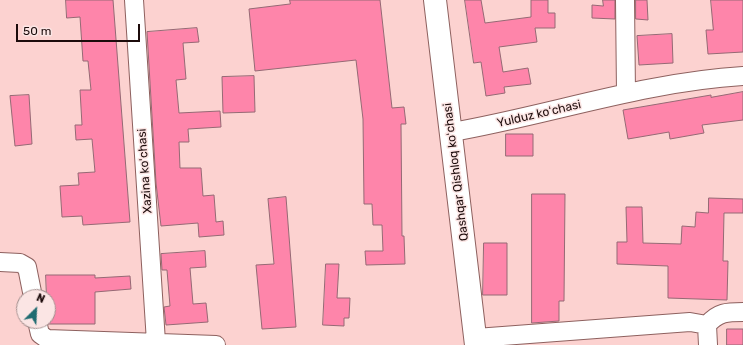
<!DOCTYPE html>
<html>
<head>
<meta charset="utf-8">
<style>
  body { margin:0 }
  #map { position:relative; width:743px; height:345px; overflow:hidden; background:#fcd2d0; font-family:Rubik,sans-serif }
  canvas { display:block }
  .north { position:absolute; left:16px; top:289px; width:40px; height:40px; box-sizing:border-box; background:#fbe5e4; border:1px solid #a28e8d; border-radius:50%; rotate:24deg; font-size:11px; font-weight:700; line-height:16px; text-align:center; color:#1c0b0b }
  .north::after { content:''; display:block; margin:auto; width:14px; height:18px; background:#206c71; clip-path:polygon(50% 0,100% 100%,50% 72%,0 100%) }
  .scale { position:absolute; left:16px; top:24px; width:124px; height:18px; box-sizing:border-box; border:2px solid #1c0b0b; border-top:0; padding-left:5px; font-size:12px; line-height:14px; white-space:nowrap; color:#1c0b0b; -webkit-text-stroke:3px #fbe5e4; paint-order:stroke }
</style>
</head>
<body>
<div id="map">
<canvas width="743" height="345"></canvas>
<div class="north">N</div>
<div class="scale">50 m</div>
</div>
<script>
const ctx = document.querySelector('canvas').getContext('2d');
ctx.lineJoin = 'round';
function paint(path, color) { ctx.fillStyle = color; ctx.fill(path, 'evenodd'); }
function stroke(path, color, width, dash) { ctx.strokeStyle = color; ctx.lineWidth = width; ctx.lineCap = dash ? 'butt' : 'round'; ctx.setLineDash(dash || []); ctx.stroke(path); }
function label(font, color, halo, rows, align = 'center') {
  ctx.font = font + ' Rubik,sans-serif'; ctx.lineWidth = 3; ctx.setLineDash([]); ctx.textBaseline = 'middle'; ctx.strokeStyle = halo; ctx.fillStyle = color; for (const [text, x, y, turn = 0] of rows) {
    ctx.save(); ctx.translate(x, y); ctx.rotate((+turn || 0) * Math.PI / 180); ctx.textAlign = isNaN(turn) ? turn : align; if (halo) ctx.strokeText(text, 0, 0); ctx.fillText(text, 0, 0); ctx.restore();
  }
}
const building = new Path2D(`
  M66 0H113L130 222 83 225 82 216 62 217 60 186 79 185 78 173 95 172 92 139 76 140 75 125H82L80 90H91L88 61H83L80 17 67 18Z
  M290 0H380L392 108 404 107 406 124H401L402 236H404L405 264 366 265 365 251H383L382 225H373L372 204H364L363 119 356 60 255 71 249 9 290 4Z
  M465 0H481L485 23 531 17V0H548V13H555V28H535L537 42 499 47 503 72 528 68 531 84 504 87 505 93 486 96 481 62 474 63Z
  M603 0H615V19L592 18V5L603 6Z
  M636 0H647L648 20 636 19Z
  M711 0H743V52L708 54 706 30H713Z
  M197 28 199 42 183 43 186 79 176 80 179 113 220 111 221 127 188 129 189 142H179L180 168H201L203 196 214 195 216 222 223 221 224 235 199 237 198 223 161 226 156 183 147 32Z
  M672 34 673 63 639 65 637 36Z
  M254 76 255 112 223 113 222 77Z
  M743 92V120L702 125 704 133 670 139 669 132 628 139 623 110 711 95V97Z
  M29 95 32 144 15 146 10 96Z
  M506 134H533V156H506Z
  M532 194H565L564 301H559V321L532 323Z
  M286 197 296 327 262 329 256 265 274 264 268 199Z
  M709 198 743 199V213H724L723 261H728L727 300 668 298V266L617 264V242H627L626 207H642L643 243 681 244 682 226 695 227 696 212 708 213Z
  M484 243H507V295H483Z
  M205 251 206 267 190 268 193 304 206 303 208 322 166 325 164 307 170 306 167 270H162L161 254Z
  M326 264H339L337 298H350L349 318H344V326L323 325Z
  M46 275H95V278L130 276 131 289 95 292V324H48Z
  M727 329H743V345H727Z`);
paint(building, '#fe85aa');
stroke(building, '#956974', 1);
const minor = new Path2D(`
  M134 0 156 342
  M625 0 626 93
  M452 132C549 115 644 82 743 76
  M0 262 20 263 27 267 33 297
  M37 321 40 334 47 339 216 345
  M707 325C718 312 727 312 743 312
  M476 338 690 322 707 325 708 345`);
const major = new Path2D(`
  M435 0 476 345`);
stroke(minor, '#8e615f', 20);
stroke(major, '#8e615f', 24);
stroke(minor, '#fff', 18);
stroke(major, '#fff', 22);
label('12px', '#1c0b0b', '#fbe5e4', [
  ["Yulduz koʻchasi",539,114,-13],
  ["Xazina koʻchasi",145,171,-94],
  ["Qashqar Qishloq koʻchasi",456,172,-97]
]);
</script>
</body>
</html>
